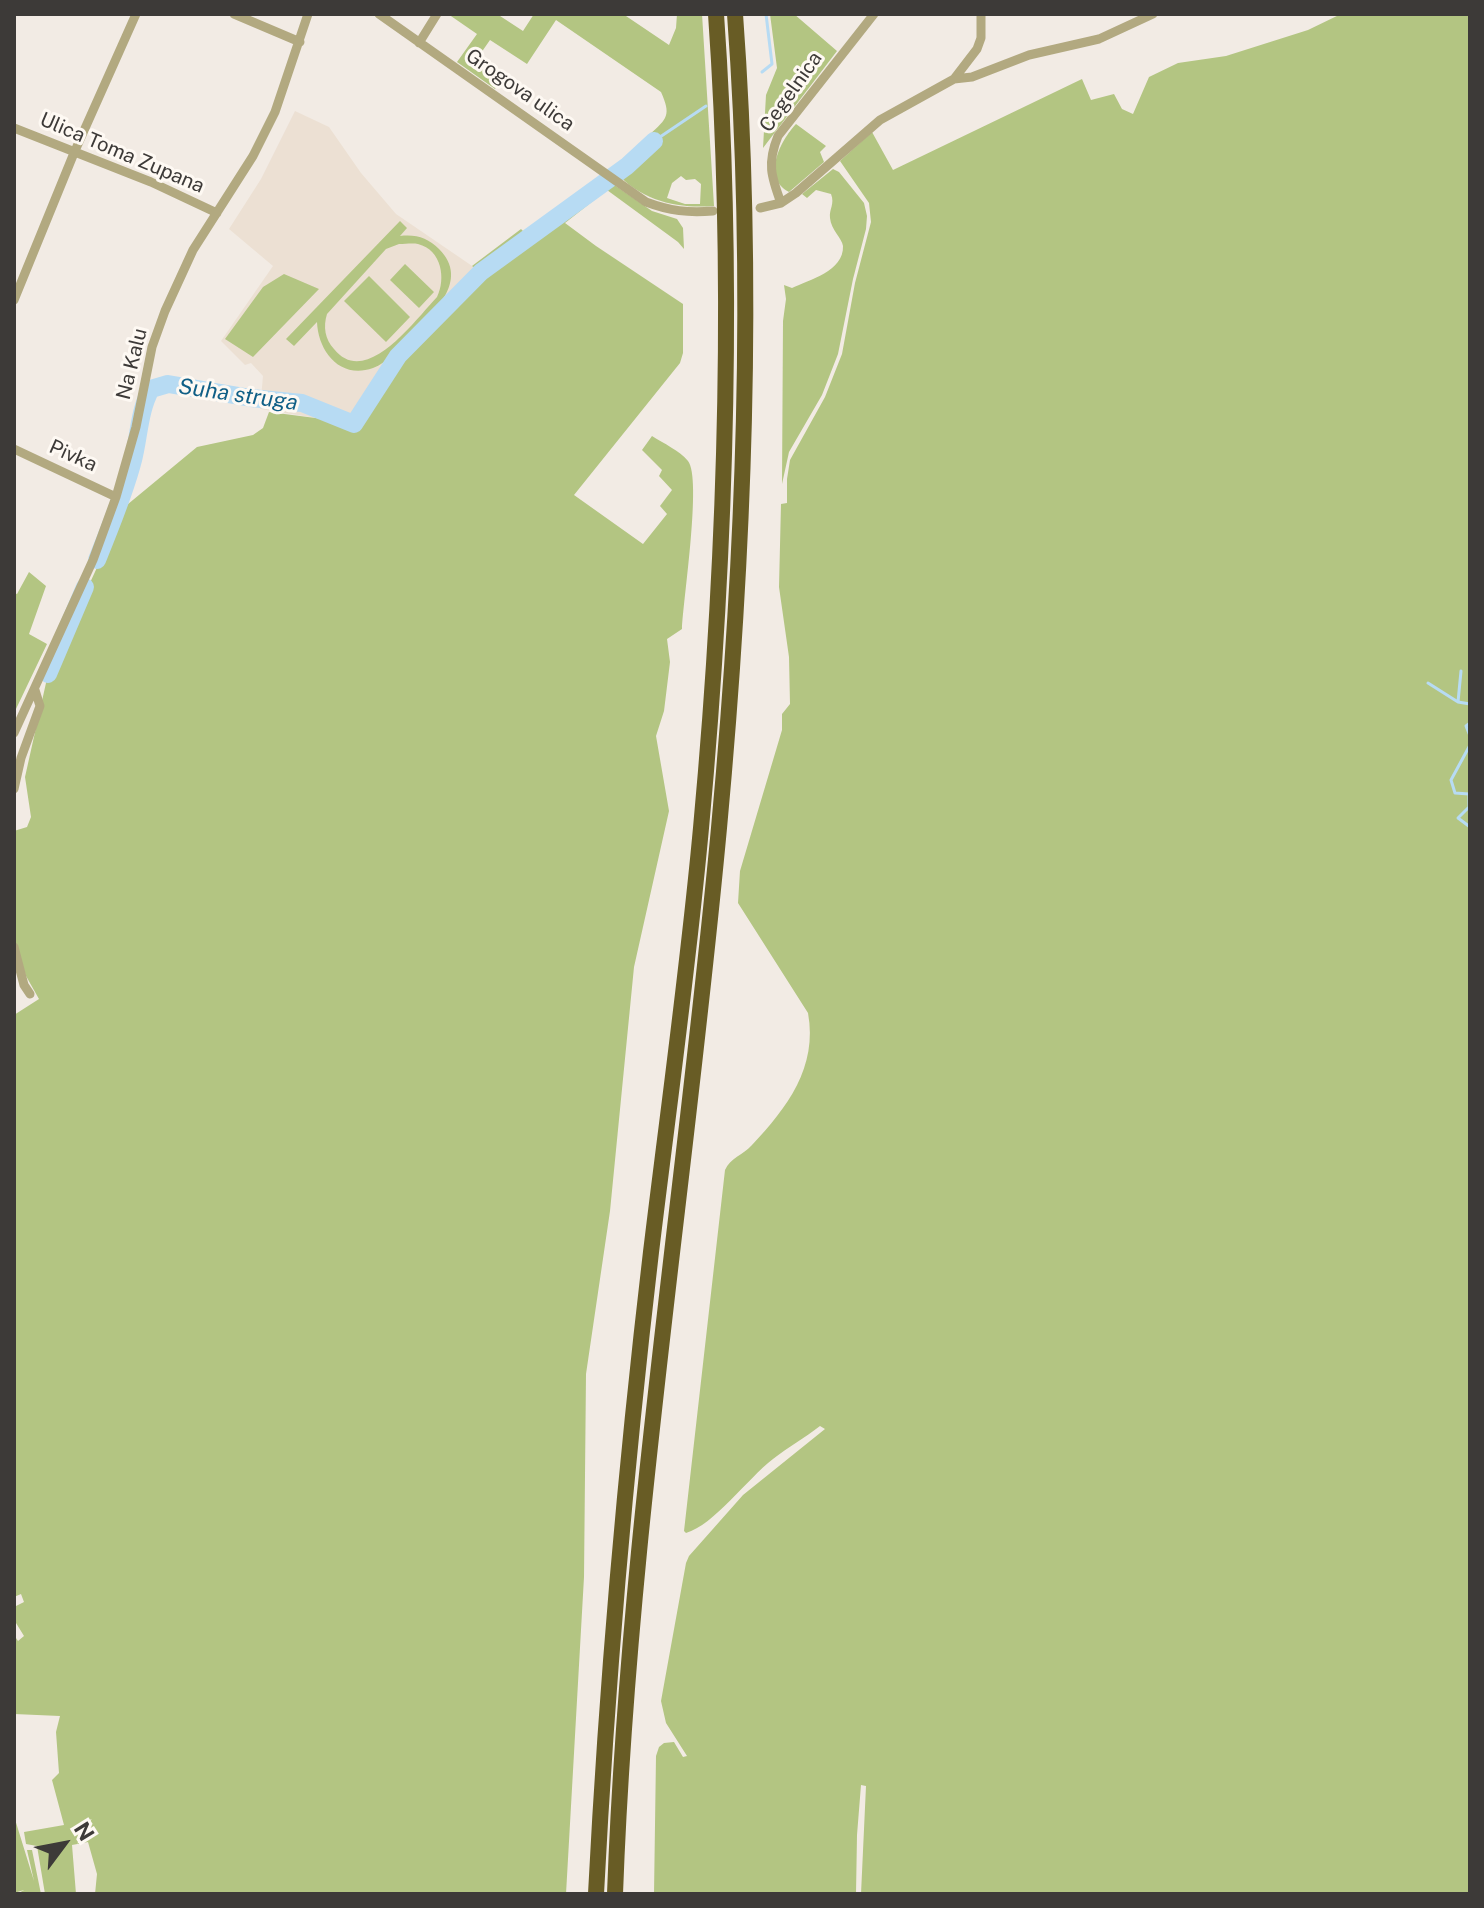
<!DOCTYPE html>
<html>
<head>
<meta charset="utf-8">
<style>
  body { margin:0 }
  #map { position:relative; width:1484px; height:1908px; overflow:hidden; background:#f2ebe4; font-family:"Public Sans",sans-serif }
  canvas { display:block }
  .frame { position:absolute; inset:0; border:16px solid #3d3a38; pointer-events:none }
  .north { position:absolute; left:24px; top:1804px; width:80px; height:80px; -webkit-text-stroke:6px #fef9f3; paint-order:stroke; rotate:58deg; font-size:22px; font-weight:700; line-height:32px; text-align:center; color:#3d3a38 }
  .north::after { content:''; display:block; margin:auto; width:28px; height:36px; background:#3d3a38; clip-path:polygon(50% 0,100% 100%,50% 72%,0 100%) }
</style>
</head>
<body>
<div id="map">
<canvas width="1484" height="1908"></canvas>
<div class="frame"></div>
<div class="north">N</div>
</div>
<script>
const ctx = document.querySelector('canvas').getContext('2d');
ctx.lineJoin = 'round';
function paint(path, color) { ctx.fillStyle = color; ctx.fill(path, 'evenodd'); }
function stroke(path, color, width, dash) { ctx.strokeStyle = color; ctx.lineWidth = width; ctx.lineCap = dash ? 'butt' : 'round'; ctx.setLineDash(dash || []); ctx.stroke(path); }
function label(font, color, halo, rows, align = 'center') {
  ctx.font = font + ' "Public Sans",sans-serif'; ctx.lineWidth = 6; ctx.setLineDash([]); ctx.textBaseline = 'middle'; ctx.strokeStyle = halo; ctx.fillStyle = color; for (const [text, x, y, turn = 0] of rows) {
    ctx.save(); ctx.translate(x, y); ctx.rotate((+turn || 0) * Math.PI / 180); ctx.textAlign = isNaN(turn) ? turn : align; if (halo) ctx.strokeText(text, 0, 0); ctx.fillText(text, 0, 0); ctx.restore();
  }
}
paint(new Path2D(`
  M295 111 329 127 361 173 396 214 481 272 398 356 354 424 260 409 263 376 251 363 245 365 221 341 273 266 229 229 261 179Z`), '#ece0d3');
paint(new Path2D(`
  M448 14H497L523 31 534 14H623L669 45 676 28 677 14H702L714 206C679 209 641 201 617 173L651 147 649 135C668 118 671 115 661 92L556 20 527 64 490 40 474 63 501 80 495 89 457 62 477 34ZM681 176 686 180 695 179 701 184 700 204H685L667 198 672 183Z
  M770 14H794L837 51 763 148 766 95 777 68Z
  M1341 14H1470V1894H861L866 1786 861 1785 857 1835 856 1894H654L656 1756 659 1747 664 1743 674 1742 683 1757 687 1756 666 1723 661 1701 686 1563 689 1556 743 1495 825 1429 820 1426C805 1438 788 1447 773 1459 747 1479 714 1525 686 1533L684 1531 725 1170C730 1158 743 1155 752 1145 787 1108 818 1067 808 1013L738 903 740 871 782 730V714L790 704 789 657 779 587 781 504 787 503V479L790 460 825 397 842 354 855 283 871 222 869 203 840 161 872 132 893 170 1082 79 1091 100 1114 94 1122 109 1133 114 1149 77 1178 63 1226 56 1308 30Z
  M796 124 826 146 820 152 824 162 789 192C761 177 781 140 796 124Z
  M833 169 839 172 864 203 867 216 866 229 853 279 838 354 822 395 789 452 782 484 783 321 786 299 784 285 792 288C809 280 844 271 843 246 842 238 831 230 830 218 829 209 835 204 831 194L816 190 807 198 802 194Z
  M610 182 652 211 677 219 683 228 684 249 678 242 607 190 565 223 596 246 683 304V353L680 363 574 495 643 544 667 514 660 506 672 490 659 476 662 470 642 450 652 436C663 443 680 451 688 461 702 478 683 601 682 629L667 639 670 662 664 711 656 736 669 811 634 967 610 1211 586 1374 584 1577 566 1894H95L97 1874 88 1842 72 1845 76 1894H45L37 1846 26 1844 24 1832 64 1825 52 1780 59 1773 56 1732 60 1716 14 1714V1635L18 1641 24 1636 16 1623H14V1607L24 1602 21 1594 14 1597V1015L39 999 26 976 14 942V831L27 827 31 817 25 777 48 674 100 561 116 514 197 447 253 435 263 428 269 412 354 423 398 356 481 273 472 266 521 229 526 234 510 247 512 250Z
  M400 221 407 228 400 236C416 234 428 238 439 249 471 281 432 314 410 336 400 347 387 363 373 368 340 380 318 351 317 322L294 346 286 339ZM399 244C405 244 413 243 418 244 442 250 446 279 437 297 415 320 366 389 334 349 325 339 323 327 327 314L386 249Z
  M405 264 434 292 419 308 390 280Z
  M284 274 319 289 253 357 225 339 263 287Z
  M369 276 410 317 386 342 344 301Z
  M29 572 46 586 29 634 47 644 16 709 14 593 17 594Z
  M14 1816 34 1881 27 1850H32L41 1894H17L24 1890 14 1893Z`), '#b3c582');
stroke(new Path2D(`
  M762 72 772 64 766 14
  M654 141 706 106
  M1461 671 1458 702 1470 704
  M1428 683 1458 702
  M1470 723 1466 726 1470 736
  M1470 745 1451 780 1455 793 1469 794V807L1458 818 1470 827`), '#b7dbf3', 3);
stroke(new Path2D(`
  M97 560C110 527 124 495 133 460 139 437 139 410 151 389L168 384 251 398 302 403 354 424 398 356 481 272 627 166 654 141
  M48 674 85 587`), '#b7dbf3', 18);
stroke(new Path2D(`
  M234 14 300 42
  M379 14 646 202C670 211 688 213 713 211
  M419 43 437 14
  M954 79 972 77 1029 55 1099 39 1153 14
  M14 128 151 182 217 213
  M781 203C771 176 767 163 778 136L874 14
  M760 208 781 203 796 193 880 120 954 79 977 49 981 38V14
  M14 300 74 153 136 14
  M14 449 116 497
  M14 733 93 560 116 497 136 427 152 347 165 311 193 250 253 156 275 112 308 14
  M14 789 21 758 40 706 35 690
  M14 947 24 985 30 994`), '#b2a980', 9);
stroke(new Path2D(`
  M596 1894C607 1679 626 1465 651 1252 668 1111 688 970 701 828 726 557 735 285 716 14
  M615 1894C628 1536 686 1184 719 828 744 558 755 285 735 14`), '#685c25', 16);
label('20px', '#3d3a38', '#fef9f3', [
  ["Grogova ulica",520,90,35],
  ["Cegelnica",791,92,-55],
  ["Ulica Toma Zupana",122,153,23],
  ["Na Kalu",132,364,-76],
  ["Pivka",73,456,24]
]);
label('italic 22px', '#105f86', '#fef9f3', [
  ["Suha struga",238,395,8]
]);
</script>
</body>
</html>
